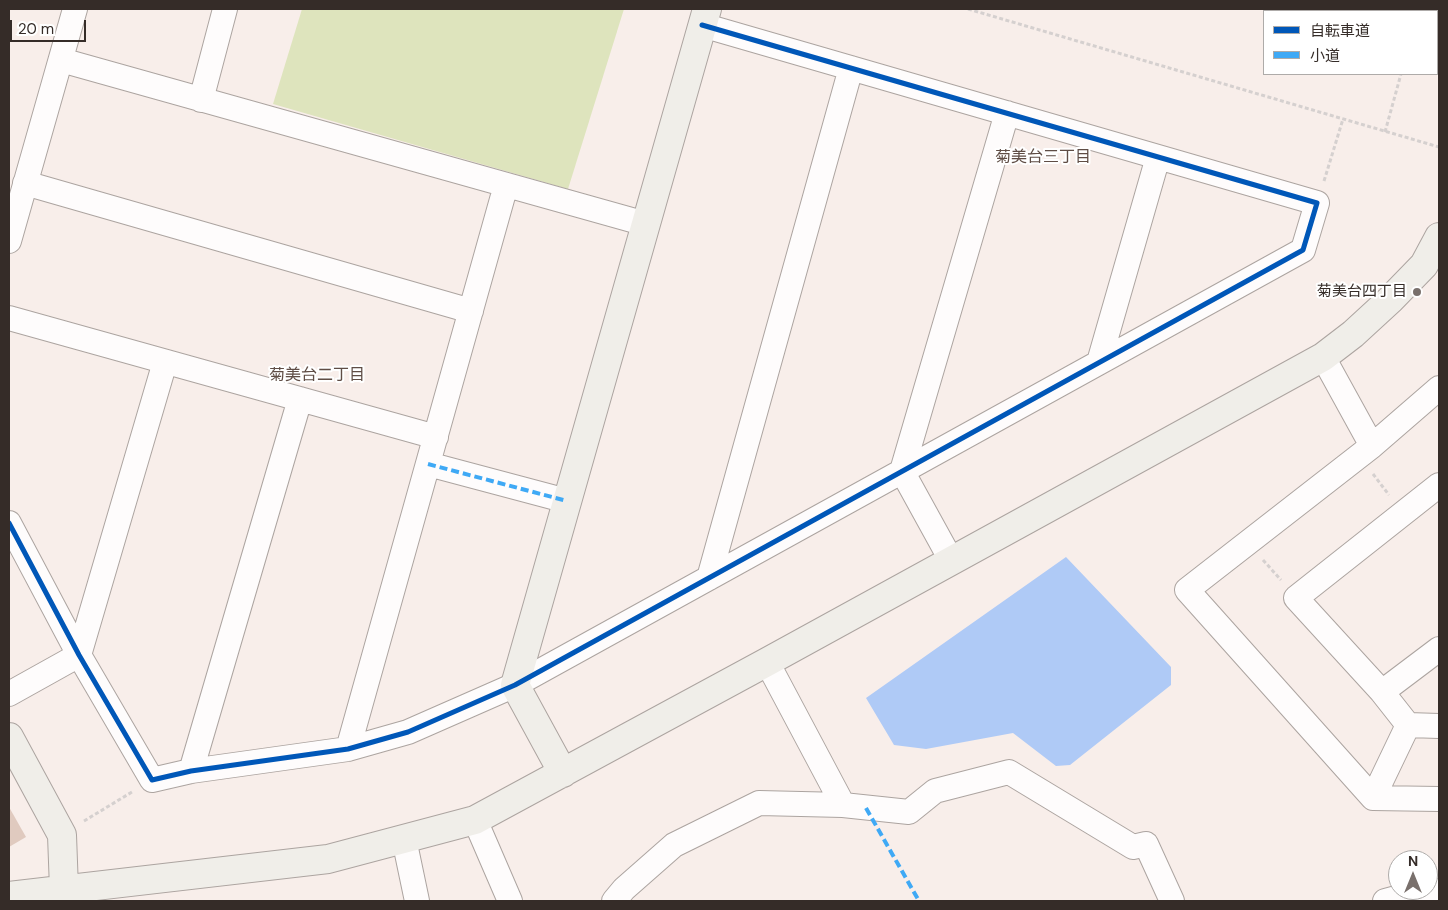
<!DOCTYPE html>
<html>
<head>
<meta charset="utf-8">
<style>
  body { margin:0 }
  #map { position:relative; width:1448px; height:910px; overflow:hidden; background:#f8eeea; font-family:"DM Sans","Noto Sans JP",sans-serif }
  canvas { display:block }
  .frame { position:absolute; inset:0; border:10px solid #352c28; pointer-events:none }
  .legend { position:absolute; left:1263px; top:10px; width:175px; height:65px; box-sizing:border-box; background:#fff; border:1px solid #aeaba9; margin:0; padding:6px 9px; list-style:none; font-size:15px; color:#352c28 }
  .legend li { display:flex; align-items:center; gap:10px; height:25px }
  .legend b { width:25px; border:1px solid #aeaba9 }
  .north { position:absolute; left:1388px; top:850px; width:50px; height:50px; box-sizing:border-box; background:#fff; border:1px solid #aeaba9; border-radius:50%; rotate:0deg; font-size:14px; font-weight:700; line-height:20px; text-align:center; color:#352c28 }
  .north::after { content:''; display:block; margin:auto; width:18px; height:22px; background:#79706c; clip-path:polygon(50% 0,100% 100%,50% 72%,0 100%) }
  .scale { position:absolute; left:10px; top:20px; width:76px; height:22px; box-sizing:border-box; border:2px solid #352c28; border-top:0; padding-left:6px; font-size:15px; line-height:18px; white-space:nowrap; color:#352c28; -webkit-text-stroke:4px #fff; paint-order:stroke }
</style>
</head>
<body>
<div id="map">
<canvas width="1448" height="910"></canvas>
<div class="frame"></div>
<ul class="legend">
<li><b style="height:6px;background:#0057b8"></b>自転車道</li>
<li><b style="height:6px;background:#3fa9f5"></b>小道</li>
</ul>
<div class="north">N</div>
<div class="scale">20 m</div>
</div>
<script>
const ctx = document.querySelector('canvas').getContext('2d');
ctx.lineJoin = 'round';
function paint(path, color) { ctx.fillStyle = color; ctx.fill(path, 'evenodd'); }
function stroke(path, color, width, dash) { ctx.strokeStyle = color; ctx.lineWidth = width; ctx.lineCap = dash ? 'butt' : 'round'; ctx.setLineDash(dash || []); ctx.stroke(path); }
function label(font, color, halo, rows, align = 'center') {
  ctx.font = font + ' "DM Sans","Noto Sans JP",sans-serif'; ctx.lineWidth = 4; ctx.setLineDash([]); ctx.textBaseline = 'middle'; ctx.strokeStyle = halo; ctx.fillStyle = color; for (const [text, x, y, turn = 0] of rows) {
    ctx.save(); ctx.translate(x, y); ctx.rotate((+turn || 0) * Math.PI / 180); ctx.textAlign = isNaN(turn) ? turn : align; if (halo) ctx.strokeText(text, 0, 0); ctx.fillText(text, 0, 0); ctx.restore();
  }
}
paint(new Path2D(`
  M302 9H624L568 189 273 104Z`), '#dee4bd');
paint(new Path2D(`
  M1066 557 1171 667V685L1070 765 1056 766 1013 733 926 749 894 745 866 698Z`), '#afcaf6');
paint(new Path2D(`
  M9 807 26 837 9 847Z`), '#e0cabf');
const street = new Path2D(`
  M1286 9 1295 11
  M1419 11 1420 9
  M61 60 646 224
  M201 100 225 9
  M25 183 471 311
  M9 241 75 9
  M9 318 436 437
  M1323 357 1372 446
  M1099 362 1158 157
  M1439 388 1372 446 1187 590 1373 798 1439 799
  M428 464 567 501
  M9 523 79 655 152 780 191 771 348 749 408 732 515 685 1303 250 1317 203 702 25
  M951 560 902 471 1007 113
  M709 578 851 68
  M1382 692 1439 649
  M9 694 79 655 165 362
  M1408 725 1439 726
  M348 749 506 185
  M191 771 300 399
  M1373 798 1408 725 1382 692 1296 598 1439 485
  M843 805 909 812 935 791 1009 772 1133 847 1146 844 1172 901
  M475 820 510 901
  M404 839 417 901
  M614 901 624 889 674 845 759 803 843 805 767 662
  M1385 901 1396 898 1439 891`);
const secondary = new Path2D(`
  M9 737 62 835 64 889
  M563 773 515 685 707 9
  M9 896 328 859 475 820 767 662 1323 357 1353 334 1390 300 1424 265 1439 237`);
stroke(street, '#aca4a0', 26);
stroke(secondary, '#aca4a0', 30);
stroke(new Path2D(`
  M968 9 1439 147
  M1385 132 1401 74
  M1324 181 1343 119
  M1373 474 1389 495
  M1263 560 1281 580
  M84 821 132 792`), '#d5d0cf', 3, [4, 2.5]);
stroke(street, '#fefcfc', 24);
stroke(secondary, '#f0eee9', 28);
stroke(new Path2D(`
  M428 464 567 501
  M866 808 919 901`), '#3fa9f5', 4, [8, 4]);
stroke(new Path2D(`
  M9 523 79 655 152 780 191 771 348 749 408 732 515 685 1303 250 1317 203 702 25`), '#0057b8', 5);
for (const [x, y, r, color] of [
  [1417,292,5,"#79706c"]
]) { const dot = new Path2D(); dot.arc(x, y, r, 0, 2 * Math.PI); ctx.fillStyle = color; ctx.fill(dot); stroke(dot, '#fff', 2); }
label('15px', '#352c28', '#fff', [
  ["菊美台四丁目",1407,292]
], 'right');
label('16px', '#5f4d45', '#fff', [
  ["菊美台三丁目",1043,158],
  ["菊美台二丁目",317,376]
]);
</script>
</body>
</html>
